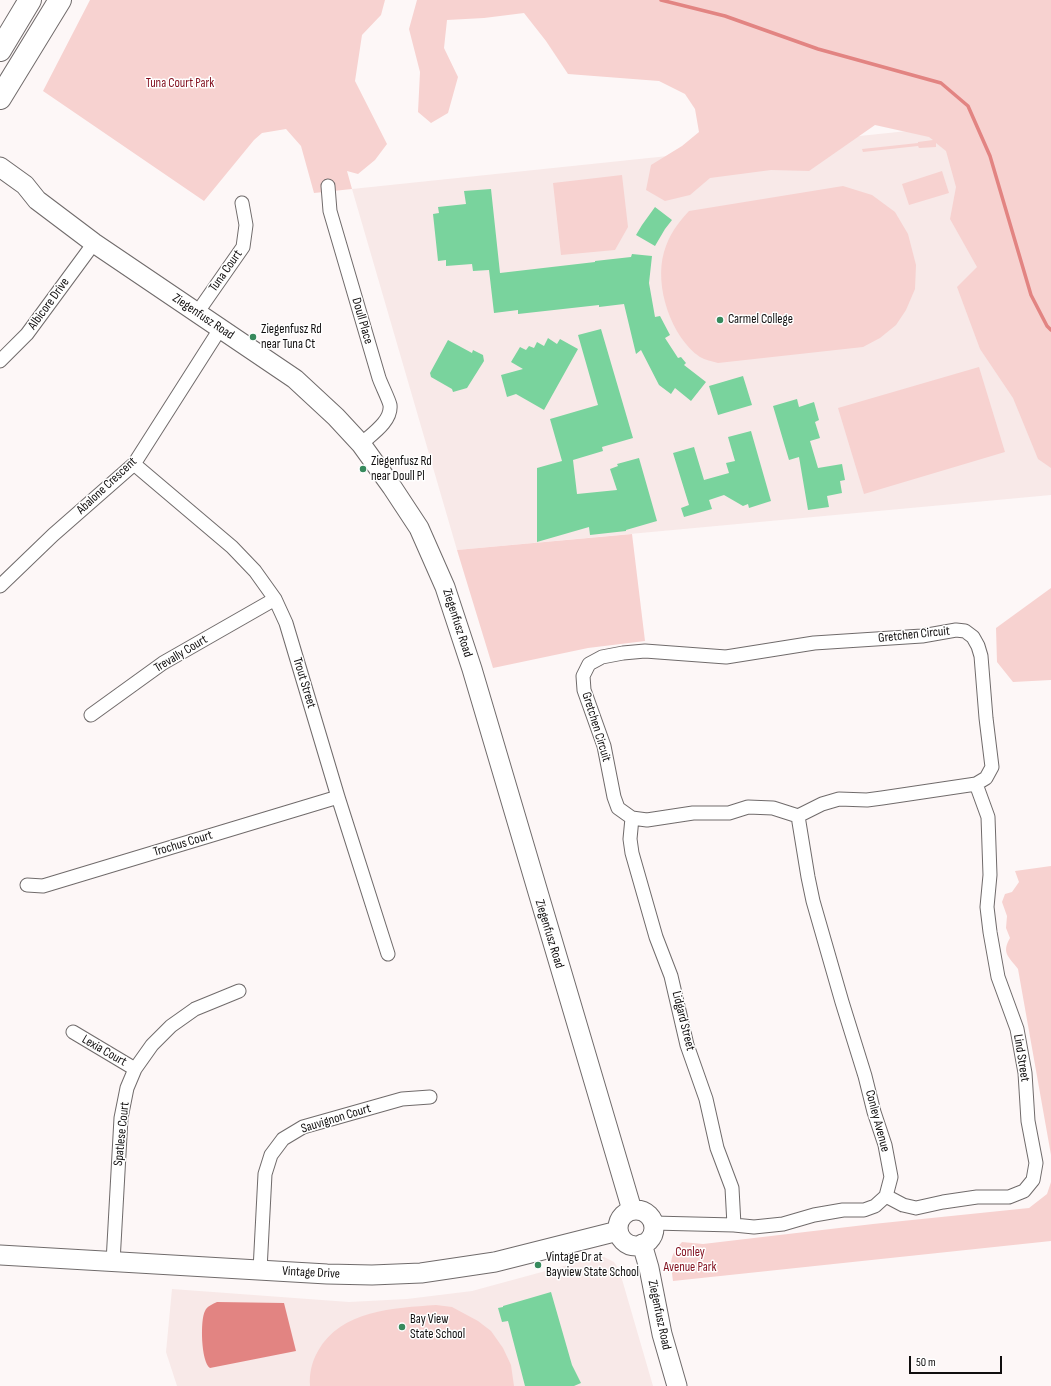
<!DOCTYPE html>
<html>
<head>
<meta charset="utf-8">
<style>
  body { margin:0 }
  #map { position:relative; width:1051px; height:1386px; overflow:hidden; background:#fdf7f7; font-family:"Sofia Sans Condensed",sans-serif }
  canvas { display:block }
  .scale { position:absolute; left:909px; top:1356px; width:93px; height:18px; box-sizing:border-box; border:2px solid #100e0e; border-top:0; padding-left:5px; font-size:12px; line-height:14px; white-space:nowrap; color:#100e0e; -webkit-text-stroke:3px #fff; paint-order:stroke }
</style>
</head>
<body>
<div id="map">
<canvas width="1051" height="1386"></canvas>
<div class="scale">50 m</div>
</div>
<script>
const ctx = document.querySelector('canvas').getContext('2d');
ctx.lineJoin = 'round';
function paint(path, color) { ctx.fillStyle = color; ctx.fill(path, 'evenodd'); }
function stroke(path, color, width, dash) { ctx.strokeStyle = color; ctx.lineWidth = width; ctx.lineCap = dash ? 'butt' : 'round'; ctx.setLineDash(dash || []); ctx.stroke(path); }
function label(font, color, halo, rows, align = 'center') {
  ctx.font = font + ' "Sofia Sans Condensed",sans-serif'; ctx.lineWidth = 3; ctx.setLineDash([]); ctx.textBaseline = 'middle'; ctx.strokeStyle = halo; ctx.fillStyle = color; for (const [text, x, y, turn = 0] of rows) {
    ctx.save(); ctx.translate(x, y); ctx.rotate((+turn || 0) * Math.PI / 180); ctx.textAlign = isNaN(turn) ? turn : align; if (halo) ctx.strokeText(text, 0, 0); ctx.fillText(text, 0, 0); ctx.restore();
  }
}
paint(new Path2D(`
  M1051 116V495L457 550 352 189Z
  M597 1257H604L614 1262 619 1269 653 1386H177L166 1352 172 1289 349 1302 407 1299 472 1291Z`), '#f8e9e8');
paint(new Path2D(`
  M90 0H385L381 15 362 35 355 81 387 144 375 160 358 174 347 171 352 189 314 193 301 146 286 129 262 133 254 140 204 201 43 91Z
  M417 0H1051V468L1038 459 1013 398 980 349 957 287 977 267 950 219 956 187 946 151 936 143V147L919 148 918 146 863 152 862 149 918 143V142L933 140 929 137 875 125 809 171 771 170 710 178 690 195 665 201 646 190 651 165 682 146 699 132 695 109 685 94 659 81 568 74 546 41 524 13 484 18 447 20 444 48 458 77 448 113 431 123 418 112 420 72 409 29Z
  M942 171 949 193 909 205 902 184Z
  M622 175 628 227 615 250 561 255 553 183Z
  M843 186 872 195 895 212 908 234 916 265 915 289 906 310 896 325 880 338 863 347 718 363C712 361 705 360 700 357 671 337 654 286 664 252 669 235 677 224 689 211Z
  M979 367 1005 452 864 494 838 408Z
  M632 534 645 641 588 648 493 668 457 550Z
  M1051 588V680L1013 682 997 662 996 628Z
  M1051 866V1155L1018 969C1009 957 1001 953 1010 938L1006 928 1007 916 1002 902 1005 894 1012 892 1019 882 1015 871Z
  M1051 1182V1241L673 1281C671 1261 668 1258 682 1242L703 1244 873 1224 1029 1208 1047 1194Z
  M436 1305 452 1307 478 1321 491 1331 503 1348 511 1365 514 1386H310C309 1374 312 1361 318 1351 341 1310 394 1308 436 1305Z`), '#f7d2d0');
paint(new Path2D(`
  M217 1302 284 1303 296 1351 210 1368C201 1362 200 1320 205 1311 207 1306 213 1304 217 1302Z`), '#e28482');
stroke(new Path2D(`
  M661 0 725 16 818 49 941 83 968 106 990 156 1031 295 1047 326 1051 330`), '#e28482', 3.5);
paint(new Path2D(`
  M491 189 500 273 595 262V261L631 257 632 254 652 256 649 283 655 317 660 316 670 335 665 338 678 358 681 357 686 363 684 365 706 382 691 401 675 388 671 394 659 385 641 350 636 354 624 304 599 307V305L518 314V310L494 313 489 270 473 271 472 264 446 266V260L438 261 433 214 439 213 438 207 466 204 464 191Z
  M655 207 672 220 665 229 655 246 636 235 642 225Z
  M601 329 633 438 602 447 603 451 573 460 577 494 617 490 610 469 618 466 617 464 639 458 657 521 626 530V531L590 535 589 527 537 542V468L562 461 550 419 598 405 578 335Z
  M548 338 557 344 560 339 578 349 544 410 516 394 507 397 501 375 523 369 511 362 520 347 526 350 529 346 534 348 537 342 544 346Z
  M448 340 472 353 473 350 483 355 484 361 467 388 453 392 452 389 431 377 430 373Z
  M743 376 752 405 718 415 709 386Z
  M797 399 799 407 814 402 819 420 815 422 820 438 810 441 818 468 842 464 845 480 840 481 842 493 827 496 829 507 808 510 799 457 789 460 773 406Z
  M751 431 771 501 749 508 748 504 743 506 724 495 709 500 712 509 684 517 681 508 689 505 673 453 694 447 704 480 729 473 726 463 735 461 728 437Z
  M551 1292 572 1365 581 1383 574 1386H525L508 1321 502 1322 498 1308 503 1307V1306Z`), '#79d39d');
const street = new Path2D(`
  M328 186 330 211 379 378C381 384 389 400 390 405 392 421 372 434 361 444
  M197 313 243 247 246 225 242 203
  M0 361 27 334 94 243
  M134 464 232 547 255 571 275 599 286 623 338 797 388 954
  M0 586 53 535 134 464 220 329
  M956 630 965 631 973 637 978 646 981 656 986 718 992 767 986 778 976 784 882 798 867 800 839 799 822 804 798 816 773 808 748 807 729 813H693L647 820 632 818 618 808 614 797 604 746 584 690 583 676 589 664 602 657 623 653 645 651 726 657 814 643 922 636Z
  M91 715 163 663 275 599
  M632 818 630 839 632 853 656 937 671 976 687 1045 706 1099 717 1148 732 1188 734 1225
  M27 885 43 886 338 797
  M73 1032 135 1069
  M886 1196 903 1205 916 1208 943 1202 977 1197H1009L1024 1191 1033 1180 1036 1163 1028 1121 1025 1073 1017 1029 998 977 990 932 987 907 990 875 988 817 976 784
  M653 1223 734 1225 754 1227 783 1224 814 1215 843 1210H864L875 1206 886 1196 891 1177 885 1145 874 1112 865 1076 842 1002 813 901 808 877 798 816
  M113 1262 121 1118 127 1088 135 1069 152 1045 171 1026 195 1009 239 991
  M260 1270 265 1174 271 1155 283 1139 303 1127 402 1099 430 1097`);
const secondary = new Path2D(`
  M0 167 25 185 37 200 94 243 295 379 336 417 361 444 392 487 419 528 445 587 472 669 632 1210
  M618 1228a18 18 0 1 1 36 0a18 18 0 1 1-36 0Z
  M642 1244 649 1268 662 1334 677 1386
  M0 1255 327 1274 372 1275 421 1273 495 1262 618 1231`);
const highway = new Path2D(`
  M0 50 30 0
  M0 98 60 0`);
stroke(street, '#706b6b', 15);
stroke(secondary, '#706b6b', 21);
stroke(highway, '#706b6b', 24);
stroke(street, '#fff', 13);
stroke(secondary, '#fff', 19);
stroke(highway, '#fff', 22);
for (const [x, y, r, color] of [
  [720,320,4,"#378a5d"],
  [253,337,4,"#378a5d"],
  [363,469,4,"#378a5d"],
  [538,1265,4,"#378a5d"],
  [402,1327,4,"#378a5d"]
]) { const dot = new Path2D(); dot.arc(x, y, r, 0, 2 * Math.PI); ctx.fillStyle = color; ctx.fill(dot); stroke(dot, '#fff', 1.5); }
label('13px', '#820f1e', '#fff', [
  ["Tuna Court Park",180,84],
  ["Conley",690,1253],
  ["Avenue Park",690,1268]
]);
label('13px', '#100e0e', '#fff', [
  ["Tuna Court",226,271,-55],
  ["Albicore Drive",49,304,-54],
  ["Ziegenfusz Road",203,317,34],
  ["Doull Place",362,321,74],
  ["Abalone Crescent",107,486,-43],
  ["Ziegenfusz Road",457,623,72],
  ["Gretchen Circuit",914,635,-6],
  ["Trevally Court",181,654,-31],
  ["Trout Street",304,683,73],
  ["Gretchen Circuit",596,727,73],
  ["Trochus Court",183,844,-17],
  ["Ziegenfusz Road",549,934,73],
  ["Lidgard Street",683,1021,76],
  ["Lexia Court",104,1051,30],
  ["Lind Street",1021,1058,81],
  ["Sauvignon Court",336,1119,-17],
  ["Conley Avenue",877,1121,75],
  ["Spatlese Court",122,1134,-84],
  ["Vintage Drive",311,1273,3],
  ["Ziegenfusz Road",659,1315,78]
]);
label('13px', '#100e0e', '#fff', [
  ["Carmel College",728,320],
  ["Ziegenfusz Rd",261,330],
  ["near Tuna Ct",261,345],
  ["Ziegenfusz Rd",371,462],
  ["near Doull Pl",371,477],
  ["Vintage Dr at",546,1258],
  ["Bayview State School",546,1273],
  ["Bay View",410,1320],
  ["State School",410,1335]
], 'left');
</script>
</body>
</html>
